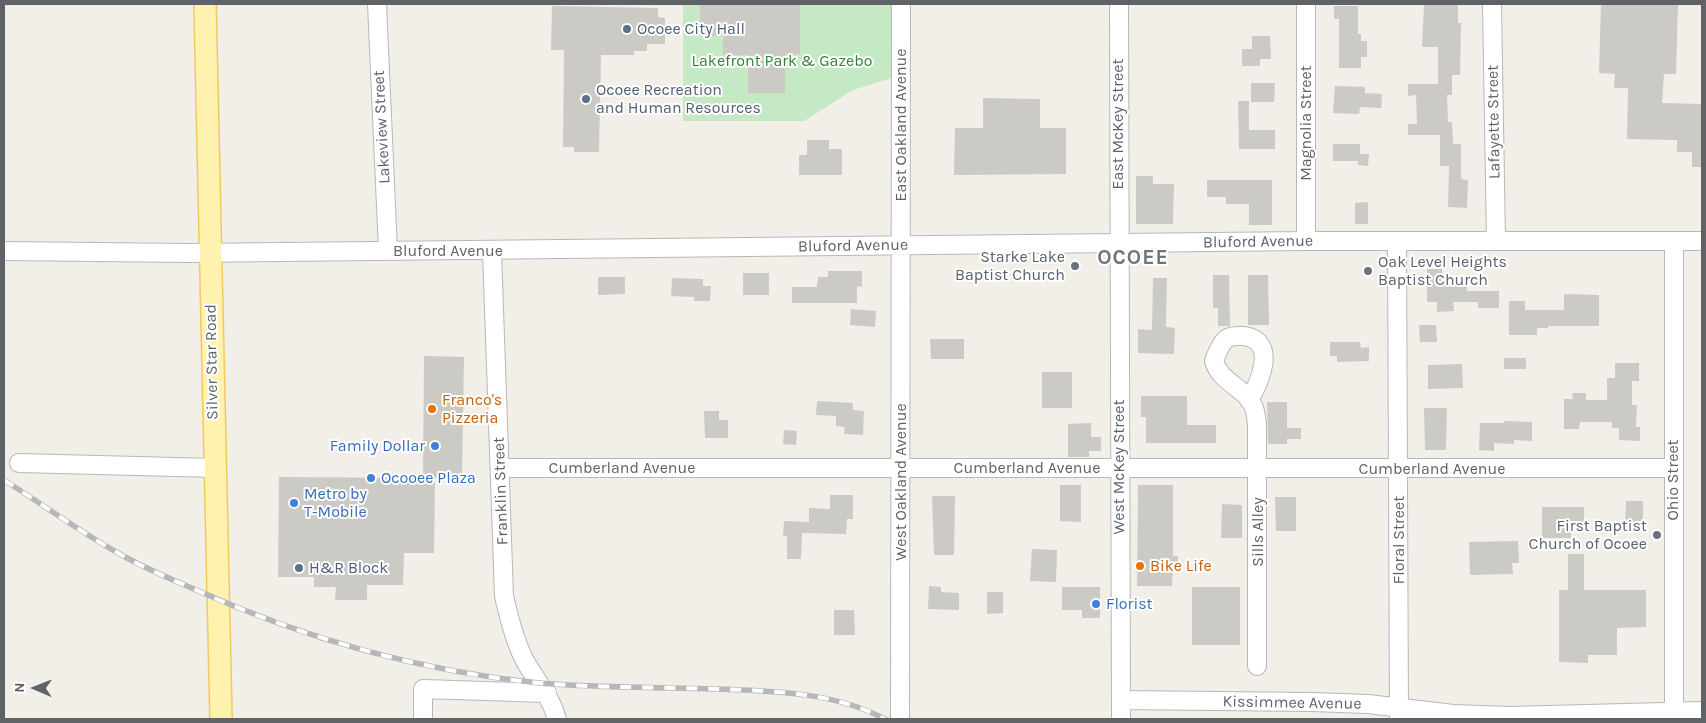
<!DOCTYPE html>
<html>
<head>
<meta charset="utf-8">
<style>
  body { margin:0 }
  #map { position:relative; width:1706px; height:723px; overflow:hidden; background:#f1efe8; font-family:Karla,sans-serif }
  canvas { display:block }
  .frame { position:absolute; inset:0; border:5px solid #5f6368; pointer-events:none }
  .north { position:absolute; left:10px; top:663px; width:50px; height:50px; -webkit-text-stroke:4px #fff; paint-order:stroke; rotate:271deg; font-size:14px; font-weight:700; line-height:20px; text-align:center; color:#5f6368 }
  .north::after { content:''; display:block; margin:auto; width:18px; height:22px; background:#5f6368; clip-path:polygon(50% 0,100% 100%,50% 72%,0 100%) }
</style>
</head>
<body>
<div id="map">
<canvas width="1706" height="723"></canvas>
<div class="frame"></div>
<div class="north">N</div>
</div>
<script>
const ctx = document.querySelector('canvas').getContext('2d');
ctx.lineJoin = 'round';
function paint(path, color) { ctx.fillStyle = color; ctx.fill(path, 'evenodd'); }
function stroke(path, color, width, dash) { ctx.strokeStyle = color; ctx.lineWidth = width; ctx.lineCap = dash ? 'butt' : 'round'; ctx.setLineDash(dash || []); ctx.stroke(path); }
function label(font, color, halo, rows, align = 'center') {
  ctx.font = font + ' Karla,sans-serif'; ctx.lineWidth = 4; ctx.setLineDash([]); ctx.textBaseline = 'middle'; ctx.strokeStyle = halo; ctx.fillStyle = color; for (const [text, x, y, turn = 0] of rows) {
    ctx.save(); ctx.translate(x, y); ctx.rotate((+turn || 0) * Math.PI / 180); ctx.textAlign = isNaN(turn) ? turn : align; if (halo) ctx.strokeText(text, 0, 0); ctx.fillText(text, 0, 0); ctx.restore();
  }
}
paint(new Path2D(`
  M683 4H895V77L853 90 804 121H683Z`), '#c5e8c5');
paint(new Path2D(`
  M700 4H800V54H785V93H748V55H723V36H700Z
  M1424 4H1458V23H1461L1460 75H1452V95H1447L1448 122H1452L1453 144H1461V179L1468 180 1467 208 1448 207 1449 166H1440V135H1408V124H1417L1416 95 1408 96V84H1438V47H1422Z
  M1601 4H1678L1676 74H1664L1662 103 1702 104V167H1692V152H1677V140L1627 139 1628 88H1614L1615 74 1599 73Z
  M552 6 658 8V17L665 18V44H647V51H634V55H601L599 152H574V147H563L564 50H551Z
  M1334 6H1358V34H1361V41H1367V57H1361V68H1339V19H1334Z
  M1252 36H1270L1271 59H1260V66H1242V49H1252Z
  M1251 83H1275L1274 102H1251Z
  M1335 86 1365 87V93L1382 94 1381 108 1360 107 1359 114 1333 113Z
  M983 98 1040 99V128H1066V174L954 175 955 128H983Z
  M1238 101H1249V130H1275V149H1239Z
  M807 140H829V149H842V175H799V155H807Z
  M1333 144H1360V154H1369L1368 166 1358 165V161H1333Z
  M1136 176H1153V184H1174L1173 224H1136Z
  M1207 180H1272V225H1249V204H1226V197H1207Z
  M1368 202V224H1355V203Z
  M1427 269H1442V282H1467V291H1499V308H1478V302H1453L1454 311 1437 312V302H1427Z
  M828 271H862V287L857 286V303H792V287H817L818 277H828Z
  M743 273H769V295H743Z
  M1213 275H1229L1230 326H1218V308H1213Z
  M1248 275H1268L1269 325H1248Z
  M598 277H625V294L598 295Z
  M672 278 703 279V286H711L710 301H694V297L671 296Z
  M1153 278H1167L1166 327 1175 328 1174 354 1138 353V329L1152 330Z
  M1564 294 1599 295V326H1548V328H1537V335H1509V301H1525V310H1564Z
  M851 309 876 311 875 327 850 325Z
  M1419 325H1436L1437 342H1420Z
  M930 339H964V359H931Z
  M1330 342H1360L1361 348 1369 347V361L1337 362V356H1330Z
  M424 356 464 357 462 479 435 478 434 553H404L403 585H367V600H335L336 587H314V577H278L279 477 423 478Z
  M1504 358H1526V369H1504Z
  M1615 363H1639V381H1632V405H1637L1636 427H1640V441L1619 440V428H1612V422H1580L1579 429H1564V399H1573L1572 393H1586V400H1607V378H1615Z
  M1462 364 1463 388 1428 389V365Z
  M1042 372H1072V408H1042Z
  M1141 396H1187V425H1216V443H1146V417H1141Z
  M817 401 853 403V410L864 411 863 435 844 434 845 427 836 426V416L816 415Z
  M1267 402H1287V428H1301V439H1287V444H1268Z
  M1424 408H1447L1446 450H1425Z
  M704 411H719V420H728V438H705Z
  M1504 421 1532 422V441L1514 440V444L1494 443V451L1479 450 1480 423H1504Z
  M1091 423V437H1101V451H1089V457H1068V424Z
  M784 430 797 431 796 445 783 444Z
  M1060 485H1081V522L1060 521Z
  M1138 485H1173V556H1178V568H1173L1172 586H1137Z
  M830 495H853V519H847L846 534 802 533 801 559H787V536H783L784 521 809 522V508L830 509Z
  M932 496H955L954 555H934Z
  M1275 497H1296V531H1276Z
  M1626 501H1643V528L1625 527Z
  M1222 504 1242 505V538H1221Z
  M1542 507H1584V526H1571V538H1542Z
  M1518 541 1519 563H1512L1513 574 1470 575 1469 542Z
  M1032 549 1057 550 1056 582 1030 581Z
  M1568 554H1584V590H1646V627L1617 628V655H1588V663L1559 662V590H1568Z
  M929 586 941 587V592L959 593V610L928 609Z
  M1062 587H1100V618H1082V610H1062Z
  M1192 587H1240V645H1192Z
  M987 592H1003V613L987 614Z
  M834 610H854L855 635H834Z`), '#cccac5');
const minor = new Path2D(`
  M377 4 388 251
  M1119 4 1121 719
  M1492 4 1496 241
  M1306 241V4
  M1397 241 1399 718
  M4 251 188 253 1306 241H1702
  M492 251 504 596C509 617 514 639 524 659 535 680 551 696 557 719
  M1249 400C1260 382 1278 341 1244 336 1237 336 1230 335 1225 340 1219 346 1217 354 1214 361 1220 383 1247 388 1254 408 1256 413 1256 419 1257 424V666
  M19 463 215 468
  M501 468H1673
  M1121 700 1312 702 1368 704 1453 714 1509 716 1702 711
  M423 719V689L547 693
  M900 719 901 4
  M1674 719V241`);
const major = new Path2D(`
  M205 4 221 719`);
stroke(minor, '#b5b8bc', 20);
stroke(major, '#f2c960', 24);
stroke(minor, '#fff', 18);
stroke(major, '#fff2af', 21);
const rail = new Path2D(`
  M4 480C42 504 79 531 118 553 142 567 168 578 194 589 303 638 420 671 539 683 598 688 658 687 717 689 774 691 834 692 885 719`);
stroke(rail, '#b6b7b8', 5.5);
stroke(rail, '#fff', 4, [11]);
for (const [x, y, r, color] of [
  [627,29,5,"#5c6f8a"],
  [586,99,5,"#5c6f8a"],
  [1075,266,5,"#6b7280"],
  [1368,271,5,"#6b7280"],
  [432,409,5,"#e8710a"],
  [435,446,5,"#3f7fe0"],
  [371,478,5,"#3f7fe0"],
  [294,503,5,"#3f7fe0"],
  [1657,535,5,"#6b7280"],
  [1140,566,5,"#e8710a"],
  [299,568,5,"#5c6f8a"],
  [1096,604,5,"#3f7fe0"]
]) { const dot = new Path2D(); dot.arc(x, y, r, 0, 2 * Math.PI); ctx.fillStyle = color; ctx.fill(dot); stroke(dot, '#fff', 2); }
label('16px', '#4e5e75', '#fff', [
  ["Ocoee City Hall",637,29],
  ["Ocoee Recreation",596,90],
  ["and Human Resources",596,108],
  ["H&R Block",309,568]
], 'left');
label('16px', '#348238', '#fff', [
  ["Lakefront Park & Gazebo",782,61]
]);
label('16px', '#5f6368', '#fff', [
  ["Lafayette Street",1494,122,-91],
  ["Magnolia Street",1306,123,-90],
  ["East McKey Street",1118,124,-90],
  ["East Oakland Avenue",901,125,-90],
  ["Lakeview Street",382,127,-93],
  ["Bluford Avenue",1258,242,-1],
  ["Bluford Avenue",853,246,-1],
  ["Bluford Avenue",448,251],
  ["Silver Star Road",212,362,-91],
  ["West McKey Street",1119,467,-90],
  ["Cumberland Avenue",622,468],
  ["Cumberland Avenue",1027,468],
  ["Cumberland Avenue",1432,469],
  ["Ohio Street",1673,480,-90],
  ["West Oakland Avenue",901,482,-90],
  ["Franklin Street",501,491,-92],
  ["Sills Alley",1258,532,-90],
  ["Floral Street",1399,540,-90],
  ["Kissimmee Avenue",1292,703,1]
]);
label('16px', '#5b616d', '#fff', [
  ["Starke Lake",1065,257],
  ["Baptist Church",1065,275],
  ["Oak Level Heights",1378,262,"left"],
  ["Baptist Church",1378,280,"left"],
  ["First Baptist",1647,526],
  ["Church of Ocoee",1647,544]
], 'right');
label('16px', '#c56008', '#fff', [
  ["Franco's",442,400],
  ["Pizzeria",442,418],
  ["Bike Life",1150,566]
], 'left');
label('16px', '#366cbe', '#fff', [
  ["Family Dollar",425,446,"right"],
  ["Ocooee Plaza",381,478],
  ["Metro by",304,494],
  ["T-Mobile",304,512],
  ["Florist",1106,604]
], 'left');
ctx.letterSpacing = '1px';
label('bold 21px', '#70757a', '#fff', [
  ["OCOEE",1133,258]
]);
ctx.letterSpacing = '0px';
</script>
</body>
</html>
